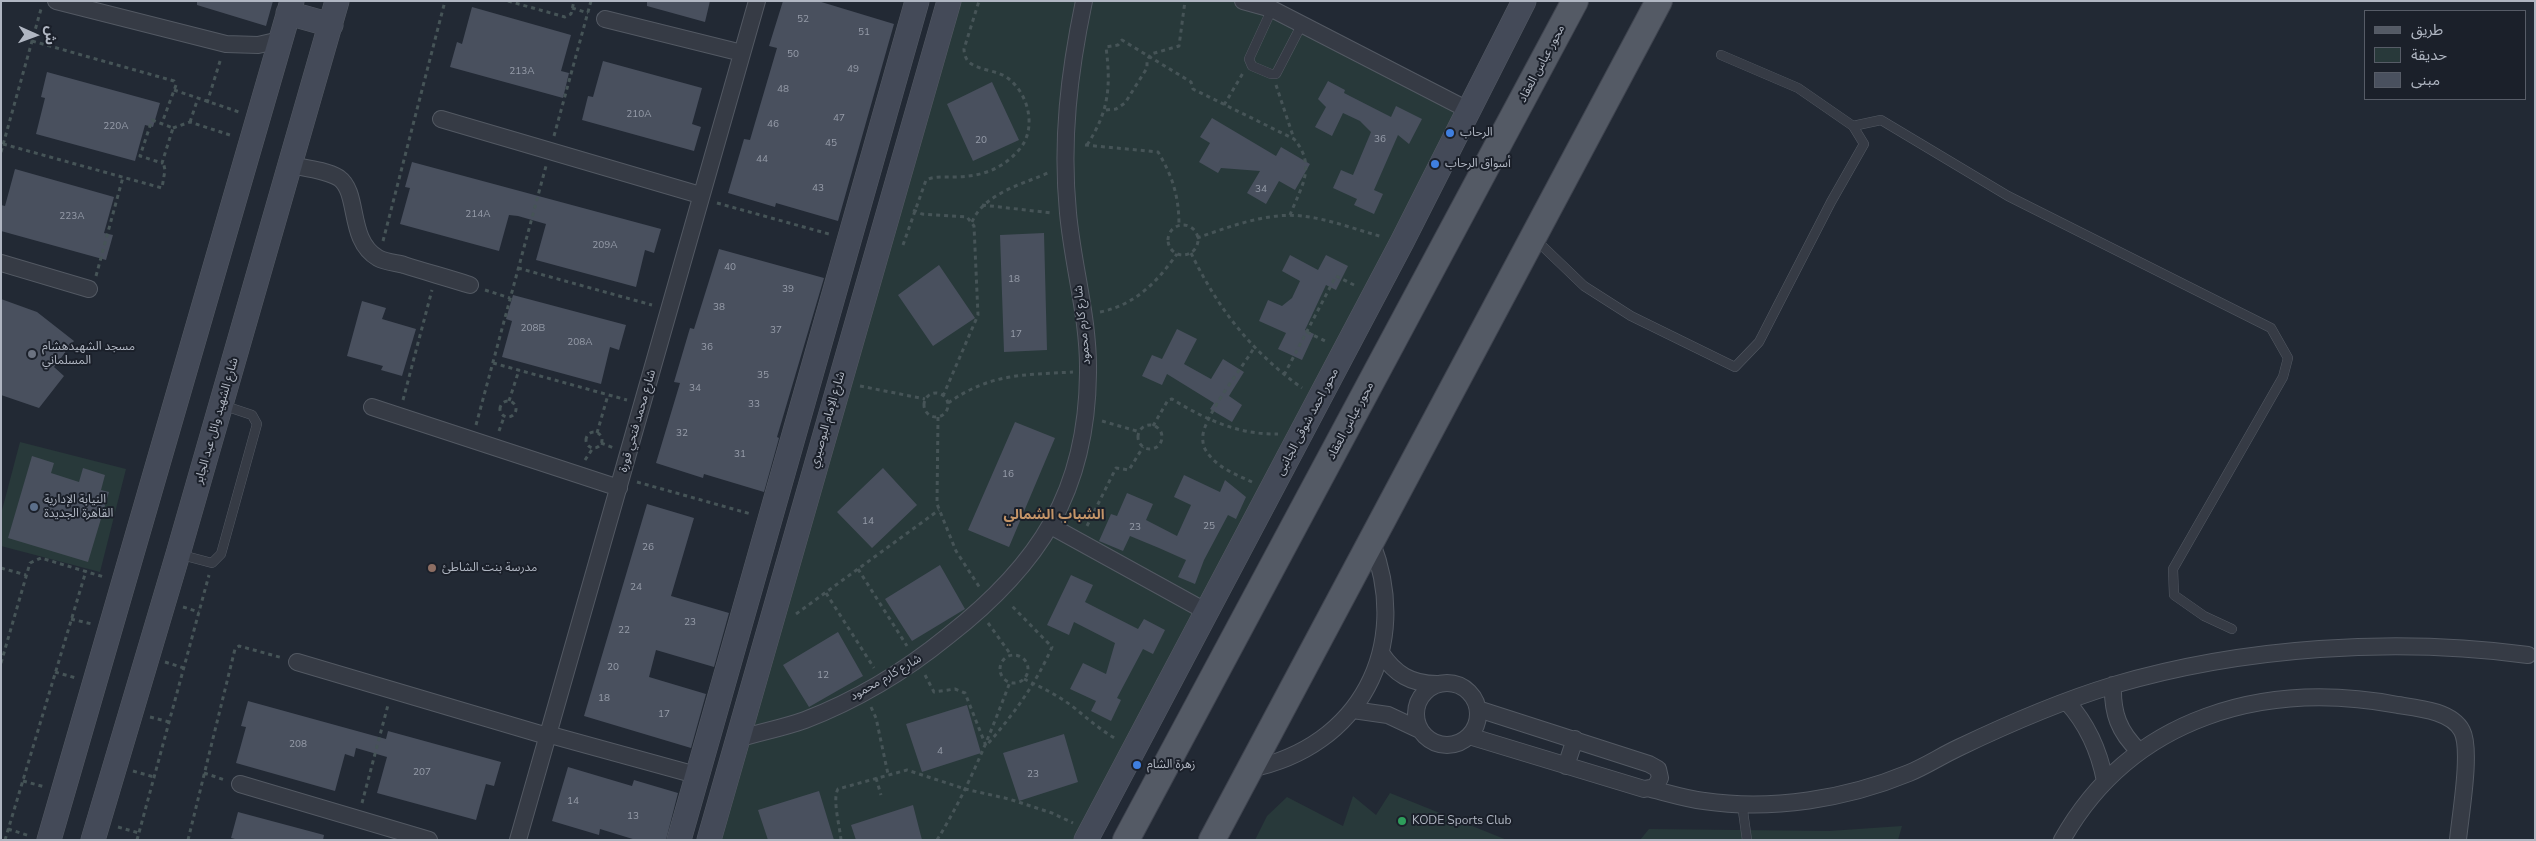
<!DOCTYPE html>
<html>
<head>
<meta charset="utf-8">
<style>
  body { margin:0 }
  #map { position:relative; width:2536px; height:841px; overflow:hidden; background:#222934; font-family:"Nunito Sans","Noto Sans Arabic",sans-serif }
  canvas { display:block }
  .frame { position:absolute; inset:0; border:2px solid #b0b6c2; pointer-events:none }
  .legend { position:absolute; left:2364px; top:10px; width:162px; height:90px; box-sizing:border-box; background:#1b202a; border:1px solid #575c67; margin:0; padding:6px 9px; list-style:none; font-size:15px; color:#b0b6c2 }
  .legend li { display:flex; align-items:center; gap:10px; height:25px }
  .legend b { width:25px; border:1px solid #575c67 }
  .north { position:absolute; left:10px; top:10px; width:50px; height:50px; -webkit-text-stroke:4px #1b202a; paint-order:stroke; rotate:92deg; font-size:14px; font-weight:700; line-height:20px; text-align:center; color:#b0b6c2 }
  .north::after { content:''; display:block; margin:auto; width:18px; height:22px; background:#b0b6c2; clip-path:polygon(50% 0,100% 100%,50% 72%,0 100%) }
</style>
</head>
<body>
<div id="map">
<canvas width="2536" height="841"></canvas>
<div class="frame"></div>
<ul class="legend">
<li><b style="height:6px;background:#545a65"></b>طريق</li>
<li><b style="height:14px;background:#28393a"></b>حديقة</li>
<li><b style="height:14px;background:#49505e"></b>مبنى</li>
</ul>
<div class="north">ش</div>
</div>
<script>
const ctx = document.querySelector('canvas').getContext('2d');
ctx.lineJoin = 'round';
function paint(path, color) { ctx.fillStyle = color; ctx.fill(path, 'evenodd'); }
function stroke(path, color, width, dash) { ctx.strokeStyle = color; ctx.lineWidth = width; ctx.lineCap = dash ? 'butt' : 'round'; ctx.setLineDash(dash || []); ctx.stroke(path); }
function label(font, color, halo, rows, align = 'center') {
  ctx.font = font + ' "Nunito Sans","Noto Sans Arabic",sans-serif'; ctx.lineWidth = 4; ctx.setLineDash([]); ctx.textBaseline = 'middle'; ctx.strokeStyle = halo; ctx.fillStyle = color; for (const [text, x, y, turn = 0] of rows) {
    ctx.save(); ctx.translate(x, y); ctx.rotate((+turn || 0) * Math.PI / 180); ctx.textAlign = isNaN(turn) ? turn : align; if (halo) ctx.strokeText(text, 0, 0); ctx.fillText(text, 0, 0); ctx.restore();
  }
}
paint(new Path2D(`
  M949 1H1243L1468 110 1086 840H709Z
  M20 442 126 469 100 572 1 546V514Z
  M1390 793 1507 840H1255L1267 816 1287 797 1343 826 1353 796 1376 815Z
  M1902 826 1898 840H1640L1649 829 1829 831Z`), '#28393a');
paint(new Path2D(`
  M197 1H273L266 26 197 5Z
  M647 1H710L705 22 647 6Z
  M783 1H818L894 24 838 221 776 203 775 207 728 193 744 139 750 140 762 99 777 48 769 46Z
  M472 7 571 35 561 71 569 73 563 98 450 67 457 42 462 44Z
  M603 61 702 88 692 124 701 127 694 151 582 120 588 96 593 97Z
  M47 72 160 103 153 127 145 125 135 161 36 134 45 98 41 97Z
  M1328 81 1345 90 1344 93 1391 117 1396 106 1422 119 1409 144 1398 135 1374 190 1383 194 1374 214 1354 205 1357 199 1333 188 1341 170 1353 175 1371 132 1360 121 1343 113 1332 136 1315 127 1326 107 1318 99Z
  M992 82 1019 140 973 161 947 104Z
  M1212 118 1276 156 1281 147 1310 164 1295 190 1279 181 1266 204 1247 193 1260 171 1221 168 1218 173 1199 162 1210 143 1200 137Z
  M412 162 661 229 654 253 645 250 636 287 536 260 546 224 518 216 509 215 499 251 400 224 410 188 405 187Z
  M15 169 114 197 104 233 113 235 106 260 1 231V205L5 206Z
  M1044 233 1047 350 1004 352 1000 235Z
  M719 249 824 278 777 437 779 438 764 492 704 474 703 478 656 463 680 383 674 382 690 328 694 329Z
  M1290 255 1318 270 1326 255 1348 266 1336 290 1326 285 1305 330 1314 334 1302 360 1278 349 1286 333 1259 321 1268 300 1282 306 1292 298 1300 281 1282 271Z
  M939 265 975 318 933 346 898 295Z
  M513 295 626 325 619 350 610 347 601 384 502 357 512 321 506 319Z
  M1 299 37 312 74 341 54 367 64 376 39 408 1 395Z
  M362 301 386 308 382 319 416 329 402 376 381 370 383 366 347 356Z
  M1177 329 1197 339 1184 364 1211 379 1223 359 1244 372 1229 396 1242 405 1232 422 1210 409 1214 403 1167 374 1162 385 1142 376 1152 355 1162 359Z
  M1015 422 1055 438 1009 547 968 530Z
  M32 456 54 463 51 473 79 482 83 468 105 475 101 490 109 492 88 562 8 538Z
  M883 468 917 505 872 548 837 512Z
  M1184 475 1220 492 1225 480 1246 497 1236 519 1228 515 1204 560 1195 584 1178 577 1186 560 1159 548 1130 536 1123 551 1099 541 1111 514 1117 516 1127 493 1153 504 1146 520 1177 536 1191 505 1174 497Z
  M647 504 694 518 671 596 729 613 714 667 656 650 649 677 706 694 691 748 584 716Z
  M940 565 965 609 912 641 885 599Z
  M1071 575 1093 585 1085 602 1138 629 1144 619 1165 630 1153 654 1143 649 1117 698 1121 700 1111 721 1091 711 1096 701 1070 689 1083 663 1106 674 1115 643 1074 622 1069 635 1047 625Z
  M838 632 863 676 809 707 783 665Z
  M248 701 386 739 388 731 501 762 494 786 486 784 476 820 377 793 387 757 356 748 354 757 345 754 335 791 236 763 246 727 241 726Z
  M967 705 981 753 922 772 906 724Z
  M1064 734 1078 782 1019 801 1003 753Z
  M568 767 632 786 634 780 678 793 666 840H636L600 829 599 835 552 821Z
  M819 791 834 840H768L758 810Z
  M913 805 922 840H856L851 825Z
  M238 812 324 835 323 840H239L231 838Z`), '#49505e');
const lane = new Path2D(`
  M1272 9 1249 59 1252 66 1271 74H1276L1302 24
  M1853 126 1881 120 2008 196 2271 328 2288 358 2283 377 2173 569 2174 595 2204 616 2232 629
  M1536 240 1584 286 1631 316 1735 367 1759 342 1831 202 1864 144 1853 126 1798 88 1721 55
  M178 554 212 563 221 554 257 424 252 415 222 405
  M1742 804 1747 840`);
const street = new Path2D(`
  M56 1 226 44 258 45 280 40
  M1243 1 1272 9 1468 110
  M605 19 742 53
  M441 119 700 195
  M291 165C305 168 326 170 339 178 360 193 347 240 378 258 385 262 397 263 404 265 426 272 448 278 470 285
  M1 263 89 289
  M372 407 619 488
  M1051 526 1207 612
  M1381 653C1395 674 1411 684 1437 684
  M297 662 547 736
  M1416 714a31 31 0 1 1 62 0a31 31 0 1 1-62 0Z
  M2113 685C2112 713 2119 732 2139 751
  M2067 702C2088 725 2099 750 2105 781
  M1353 710 1388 715 1420 730
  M547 734 696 775
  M1469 736 1644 789 1655 787 1660 778 1658 769 1649 764 1478 709
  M738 739C760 732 783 728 805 720 857 700 905 671 948 636 1039 565 1087 492 1088 373 1089 319 1073 267 1068 213 1061 140 1069 73 1084 1
  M1566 766 1575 739
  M1250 769C1360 747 1412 647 1372 543
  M240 784 429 840
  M1651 789C1668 793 1686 799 1704 801 1772 811 1846 799 1909 773 1926 766 1941 756 1958 748 2008 724 2061 701 2114 685 2243 647 2395 637 2528 655
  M518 840 757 1
  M2062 840C2132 716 2265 680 2398 705 2418 708 2452 711 2462 731 2472 750 2460 817 2458 840`);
const secondary = new Path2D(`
  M288 13 331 25
  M49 840 292 1
  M93 840 178 554 337 1
  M679 840 917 1
  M709 840 949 1
  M1086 840 1402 242 1524 1`);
const primary = new Path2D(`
  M1126 840 1575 1
  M1212 840 1659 1`);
stroke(lane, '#535963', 10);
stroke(street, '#535963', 18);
stroke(secondary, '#535963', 25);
stroke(primary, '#3f444f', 28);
stroke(new Path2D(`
  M508 1 565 17 571 14 574 1
  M572 8 588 13
  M32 41 174 81 176 85 162 123
  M1276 85 1294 139
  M174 90 239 112
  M207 103 221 58
  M1224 105 1243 73
  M1106 110 1116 109 1125 103 1147 68V60L1151 54 1179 46 1185 1
  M152 120 173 128 162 163 140 156Z
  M190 122 198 98
  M173 128 190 122 233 136
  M554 136 591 1
  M3 144 162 188 165 170 163 161
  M1085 145 1158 152C1173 177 1179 197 1179 226
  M1087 145C1109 111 1111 87 1106 47L1118 45 1122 40 1191 82 1193 89 1294 139C1317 166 1301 187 1290 215
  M1 152 41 9
  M717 203 829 234
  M982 205 1052 213
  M913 210 922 214 967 217 974 226 978 315 943 396
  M972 222C984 193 1024 184 1050 172
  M1168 240a15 15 0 1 1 30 0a15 15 0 1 1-30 0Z
  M1197 238C1229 227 1267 212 1302 216 1329 219 1357 230 1383 237
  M383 241 445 1
  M903 245 926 180C934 176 944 177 953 177 978 177 1000 171 1018 151 1037 131 1030 96 1009 79 998 70 981 71 970 63 966 60 964 54 964 49L979 1
  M1191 253C1218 309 1252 352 1302 388
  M518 268 652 305
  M96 276 123 177
  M485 290 510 298
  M1100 312C1135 305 1157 282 1177 254
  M1307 332 1327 342
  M493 363 627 400
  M1284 375 1336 276 1356 286
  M860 386 925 399
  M924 405a12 12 0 1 1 24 0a12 12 0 1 1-24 0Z
  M403 400 432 290
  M500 409a8 8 0 1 1 16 0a8 8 0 1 1-16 0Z
  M509 401 519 370
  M948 403C991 373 1023 375 1073 372
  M938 417 937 504 956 551 980 588
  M1102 421 1140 432
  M476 425 546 166
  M1138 437a12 12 0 1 1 24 0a12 12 0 1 1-24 0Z
  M1153 426 1168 400 1172 399C1204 419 1239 435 1278 434
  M499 431 504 417
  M586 440a8 8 0 1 1 16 0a8 8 0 1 1-16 0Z
  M597 433 608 395
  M601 443 614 448
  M585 460 593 448
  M637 482 751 514
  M1252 482C1235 474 1215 467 1205 449 1202 443 1202 434 1205 427 1216 400 1239 372 1254 348
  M1087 526 1116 468 1129 470 1143 447
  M1 568 26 575
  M858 569 907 646
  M826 593 874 668
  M183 607 199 612
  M796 614 939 510
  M71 619 92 624
  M988 623 1011 655
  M1000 669a14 14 0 1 1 28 0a14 14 0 1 1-28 0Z
  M165 662 184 668
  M1 663 30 563 41 558 104 577
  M55 672 76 678
  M925 675 934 692 955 689 965 693 986 746C1013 715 1036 684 1052 647L1010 604
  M1024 679C1041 687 1057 695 1072 706 1087 718 1099 729 1116 739
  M871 707 876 718 888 774
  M150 717 169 722
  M133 771 154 777
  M204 773 225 780
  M876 778 881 795
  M23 781 45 787
  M362 803 388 705
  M118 827 139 833
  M8 829 30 836
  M5 840 86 571
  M137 840 209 575
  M188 840 235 649 239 646 283 658
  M841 840C840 827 832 799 838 789L907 770 965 789 1009 799 1052 813 1073 823
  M937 840C968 790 989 737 1010 682`), '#465457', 3, [4, 4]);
stroke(lane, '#363b45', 9);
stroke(street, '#363b45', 16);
stroke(secondary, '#444a58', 24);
stroke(primary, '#545a65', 26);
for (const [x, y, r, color] of [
  [1450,133,5,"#3f7fe0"],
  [1435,164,5,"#3f7fe0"],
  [32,354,5,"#6b7280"],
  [34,507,5,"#5c6f8a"],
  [432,568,5,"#8d6e63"],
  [1137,765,5,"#3f7fe0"],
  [1402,821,5,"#2e9e5b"]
]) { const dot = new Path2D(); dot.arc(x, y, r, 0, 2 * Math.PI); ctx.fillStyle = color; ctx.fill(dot); stroke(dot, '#1b202a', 2); }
label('10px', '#969ca9', null, [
  ["52",803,20],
  ["51",864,33],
  ["50",793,55],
  ["49",853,70],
  ["213A",522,72],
  ["48",783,90],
  ["210A",639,115],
  ["47",839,119],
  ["46",773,125],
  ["220A",116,127],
  ["36",1380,140],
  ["20",981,141],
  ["45",831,144],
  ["44",762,160],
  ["43",818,189],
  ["34",1261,190],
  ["214A",478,215],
  ["223A",72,217],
  ["209A",605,246],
  ["40",730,268],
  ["18",1014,280],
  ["39",788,290],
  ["38",719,308],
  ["208B",533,329],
  ["37",776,331],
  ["17",1016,335],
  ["208A",580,343],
  ["36",707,348],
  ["35",763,376],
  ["34",695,389],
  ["33",754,405],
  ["32",682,434],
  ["31",740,455],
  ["16",1008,475],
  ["14",868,522],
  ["25",1209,527],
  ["23",1135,528],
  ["26",648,548],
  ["24",636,588],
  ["23",690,623],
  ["22",624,631],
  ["20",613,668],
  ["12",823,676],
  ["18",604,699],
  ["17",664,715],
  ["208",298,745],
  ["4",940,752],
  ["207",422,773],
  ["23",1033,775],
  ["14",573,802],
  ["13",633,817]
]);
label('12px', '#b0b6c2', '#1b202a', [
  ["محور عباس العقاد",1542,64,-62],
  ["شارع كارم محمود",1083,325,-96],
  ["شارع الإمام البوصيري",828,420,-74],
  ["شارع الشهيد وائل عبد الجابر",217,421,-74],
  ["شارع محمد فتحي قورة",638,421,-74],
  ["محور عباس العقاد",1351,421,-62],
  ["محور احمد شوقى الجانبى",1308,422,-62],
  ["شارع كارم محمود",886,678,-30]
]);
label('12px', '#b0b6c2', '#1b202a', [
  ["الرحاب",1460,133],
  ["أسواق الرحاب",1445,164],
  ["مسجد الشهيدهشام",42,347],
  ["المسلماني",42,361],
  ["النيابة الإدارية",44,500],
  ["القاهرة الجديدة",44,514],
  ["مدرسة بنت الشاطئ",442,568],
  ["زهرة الشام",1147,765],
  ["KODE Sports Club",1412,821]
], 'left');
label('bold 14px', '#c59568', '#1b202a', [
  ["الشباب الشمالي",1054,516]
]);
</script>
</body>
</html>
